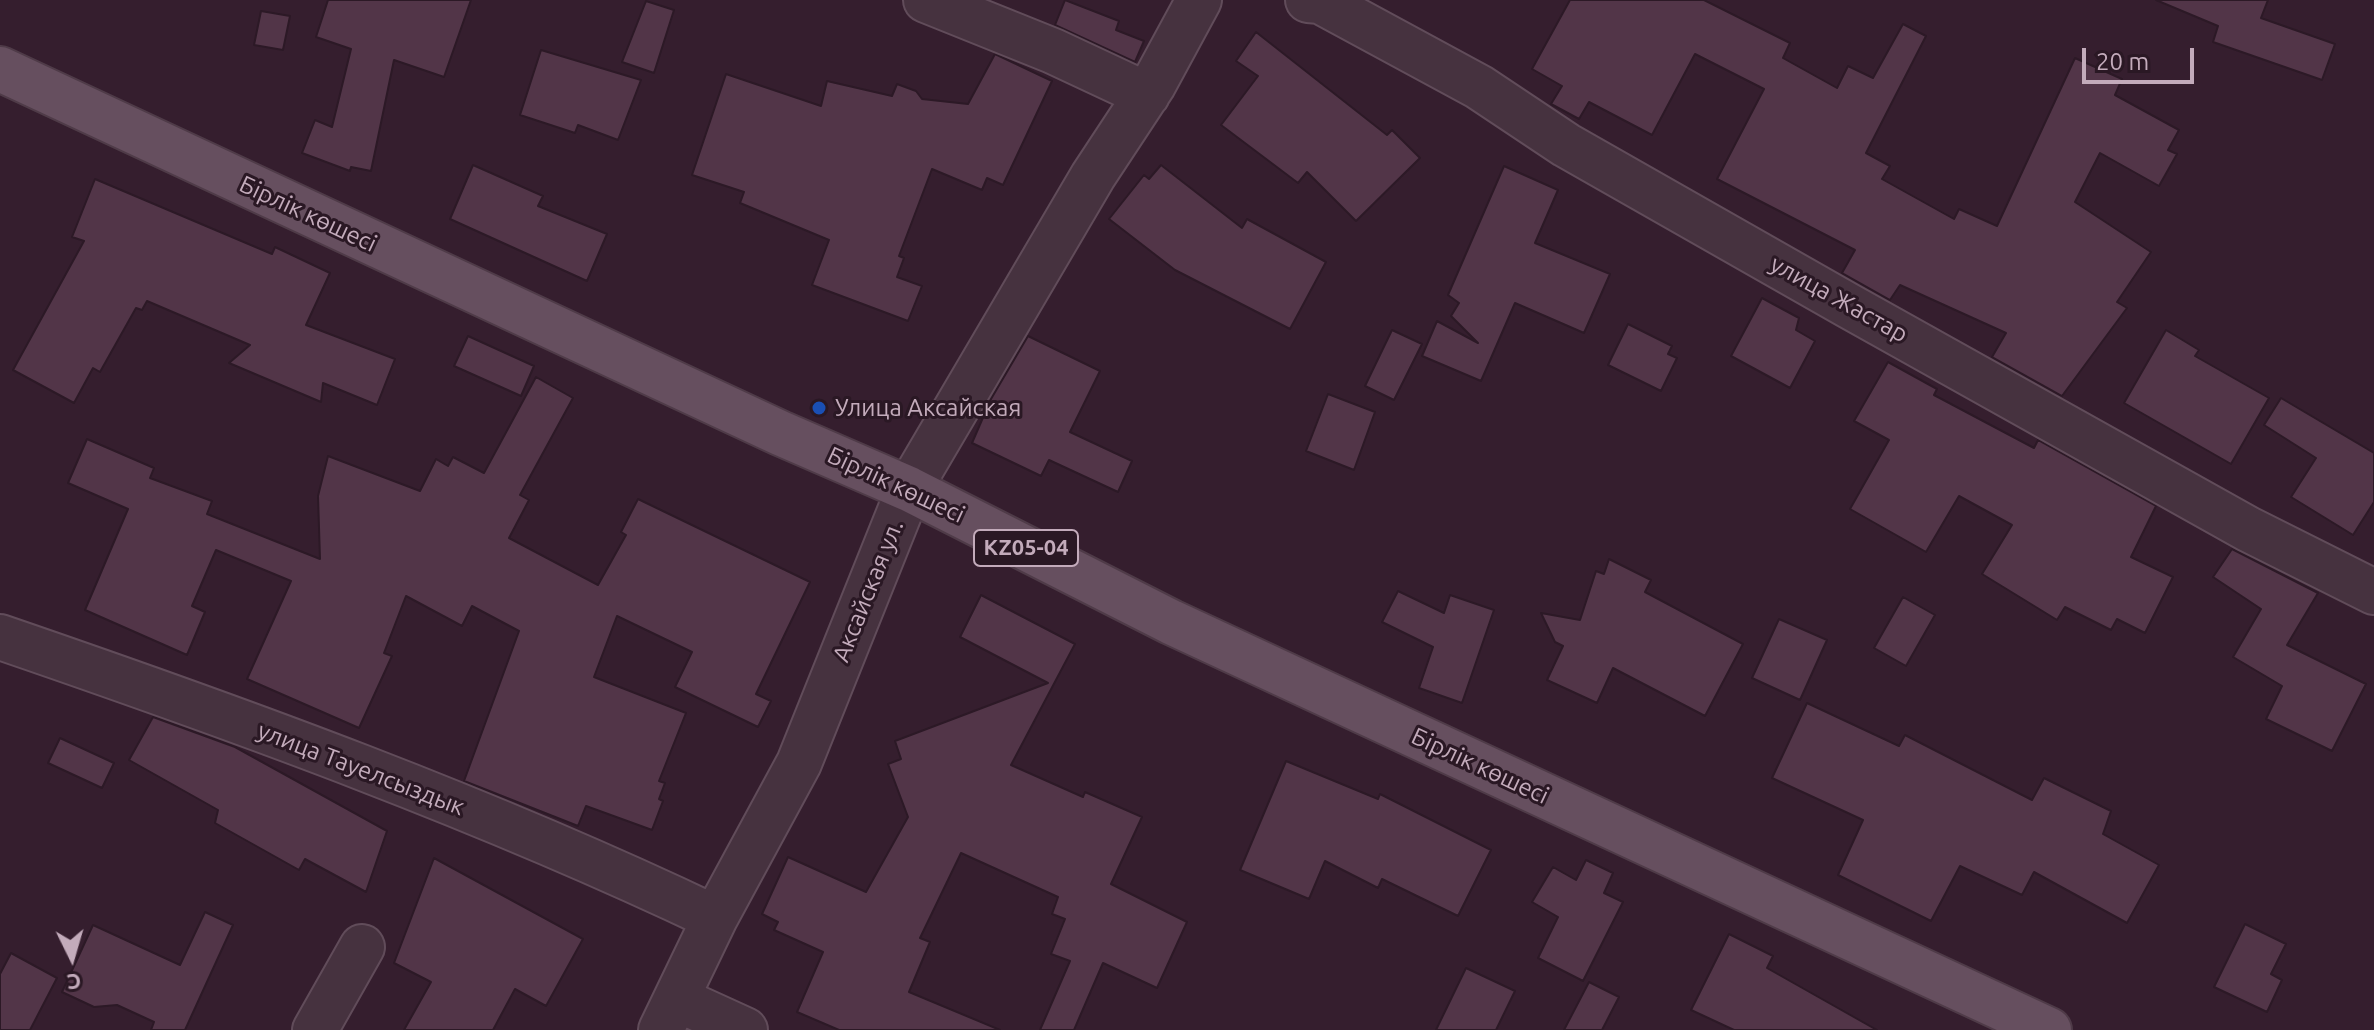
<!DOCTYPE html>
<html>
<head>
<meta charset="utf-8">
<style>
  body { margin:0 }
  #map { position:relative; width:2374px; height:1030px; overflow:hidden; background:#351e2e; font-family:Ubuntu,sans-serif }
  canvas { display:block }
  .north { position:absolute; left:32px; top:918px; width:80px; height:80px; -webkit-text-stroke:6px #2a1824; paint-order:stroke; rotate:175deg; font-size:22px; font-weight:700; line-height:32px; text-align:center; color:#c3abbb }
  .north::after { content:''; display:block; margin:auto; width:28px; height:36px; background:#c3abbb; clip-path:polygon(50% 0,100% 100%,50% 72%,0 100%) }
  .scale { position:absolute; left:2082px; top:48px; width:112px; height:36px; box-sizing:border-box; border:4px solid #c3abbb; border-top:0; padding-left:10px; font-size:24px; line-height:28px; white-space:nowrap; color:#c3abbb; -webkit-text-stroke:6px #2a1824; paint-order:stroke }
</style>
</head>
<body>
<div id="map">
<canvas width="2374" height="1030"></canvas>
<div class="north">С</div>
<div class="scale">20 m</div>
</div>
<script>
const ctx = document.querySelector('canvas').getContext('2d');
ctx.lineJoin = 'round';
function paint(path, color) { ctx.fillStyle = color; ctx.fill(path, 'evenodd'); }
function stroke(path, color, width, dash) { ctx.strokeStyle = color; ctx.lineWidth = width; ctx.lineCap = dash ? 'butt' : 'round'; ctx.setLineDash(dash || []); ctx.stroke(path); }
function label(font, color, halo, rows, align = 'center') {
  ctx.font = font + ' Ubuntu,sans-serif'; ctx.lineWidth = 6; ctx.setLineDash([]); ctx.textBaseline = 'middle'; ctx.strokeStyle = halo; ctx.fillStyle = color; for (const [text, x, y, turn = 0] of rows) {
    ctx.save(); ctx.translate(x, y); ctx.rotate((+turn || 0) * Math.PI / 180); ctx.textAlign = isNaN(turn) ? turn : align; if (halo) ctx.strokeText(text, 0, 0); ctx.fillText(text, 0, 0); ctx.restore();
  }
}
const building = new Path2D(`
  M328 0H471L444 77 394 60 371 171 351 167 350 171 302 153 315 120 332 127 351 49 316 37Z
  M1065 0 1119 21 1116 30 1144 41 1135 62 1055 25Z
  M1570 0H1704L1790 43 1783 58 1837 88 1848 66 1873 78 1903 24 1926 36 1866 153 1890 166 1882 179 1954 219 1959 209 1997 226 2075 58 2122 79 2115 95 2179 130 2168 150 2177 154 2159 186 2100 153 2075 202 2151 252 2117 302 2127 308 2062 396 1992 357 2006 333 1900 285 1890 300 1842 273 1855 250 1717 179 1764 89 1695 54 1652 135 1589 102 1579 119 1551 104 1562 86 1532 69Z
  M2156 0H2268L2261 18 2335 44 2322 80 2213 42 2218 26Z
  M646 1 674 10 654 73 622 62Z
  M261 11 290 16 283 50 254 45Z
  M1256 32 1387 135 1392 130 1420 158 1356 221 1307 172 1298 183 1221 125 1258 76 1236 61Z
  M541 50 641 80 618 140 578 125 575 133 520 115Z
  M995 54 1052 81 1003 185 987 178 982 190 932 169 899 256 904 258 897 277 922 286 908 321 812 285 829 240 740 203 744 192 692 175 726 74 821 106 827 81 892 96 897 84 916 91 922 99 968 104Z
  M473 165 543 196 538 206 607 234 587 281 450 219Z
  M1161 165 1242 228 1247 219 1326 262 1290 329 1175 270 1109 219 1144 175 1149 179Z
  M1504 166 1558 190 1535 243 1610 274 1584 333 1515 303 1481 381 1422 356 1437 321 1478 343 1451 316 1459 303 1448 295Z
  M95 179 272 254 275 247 330 273 306 325 395 359 377 405 323 383 321 402 229 363 250 345 147 301 142 310 136 308 100 372 93 368 74 403 13 370 84 241 72 237Z
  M1762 298 1799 318 1796 330 1815 341 1790 388 1731 356Z
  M1628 324 1672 346 1668 354 1677 358 1661 391 1608 365Z
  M1392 330 1422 344 1394 400 1365 386Z
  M2166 330 2199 350 2195 356 2269 398 2231 464 2124 403Z
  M468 336 534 366 521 396 454 366Z
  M1028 336 1100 371 1070 432 1132 461 1118 492 1049 460 1041 476 972 443 991 399Z
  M1888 362 1937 389 1934 395 2034 448 2038 440 2156 506 2131 557 2173 577 2145 633 2117 619 2111 630 2065 607 2057 620 1982 574 2012 525 1959 496 1926 552 1850 509 1889 440 1854 421Z
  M536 377 573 398 520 495 529 500 509 538 598 585 626 535 621 532 638 499 810 582 756 694 771 701 758 727 675 687 692 652 617 616 594 677 686 713 659 781 665 783 659 799 663 801 652 830 586 806 578 826 464 781 519 631 472 606 462 626 406 596 384 653 392 656 359 728 247 679 291 581 216 550 192 606 205 612 187 655 85 610 128 509 68 483 87 439 154 468 150 478 212 501 207 514 320 559 318 496 328 456 420 491 436 459 448 466 453 457 484 473Z
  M1328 394 1375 412 1354 470 1306 451Z
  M2281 398 2374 453V502L2353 535 2291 497 2316 458 2264 425Z
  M2232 549 2318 593 2287 645 2366 684 2332 751 2266 719 2282 686 2233 657 2261 609 2213 577Z
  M1609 559 1651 580 1645 592 1743 644 1705 716 1613 668 1597 703 1547 680 1563 646 1555 642 1541 613 1580 620 1596 571 1604 574Z
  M1398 591 1444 613 1450 595 1494 610 1462 703 1419 688 1433 647 1382 622Z
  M981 595 1075 644 1011 765 1083 797 1085 792 1142 817 1111 884 1187 922 1157 988 1103 963 1074 1030H1040L1070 961 1051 954 1065 919 1052 914 1058 897 961 853 920 938 930 942 909 992 1000 1030H839L797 1012 823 952 774 930 778 922 762 914 788 857 866 892 908 817 888 764 901 759 895 741 1048 683 960 637Z
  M1903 597 1935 615 1906 666 1874 648Z
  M1779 619 1827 640 1800 700 1752 678Z
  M1807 703 1899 746 1905 735 2032 800 2044 778 2111 811 2103 834 2159 865 2127 923 2034 872 2022 895 1960 866 1931 921 1838 875 1863 820 1772 778Z
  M153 717 235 747 387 831 366 892 305 859 299 870 215 823 218 810 129 760Z
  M60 738 114 763 102 788 48 763Z
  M1286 761 1378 799 1380 794 1491 850 1458 916 1382 879 1378 888 1325 861 1309 899 1240 870Z
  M434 858 583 939 546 1006 515 989 493 1030H404L431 982 394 963Z
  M1586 860 1613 873 1604 893 1623 902 1583 981 1538 958 1558 917 1532 902 1553 867 1576 880Z
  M205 912 233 925 185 1030H151L154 1022 117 1005 94 1007 62 992 93 925 180 965Z
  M2245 924 2286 944 2271 974 2282 980 2267 1012 2214 987Z
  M1729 934 1773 956 1767 968 1877 1030H1734L1691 1010Z
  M11 953 57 978 30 1030H0V974Z
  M1466 968 1515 991 1496 1030H1436Z
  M1589 982 1619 997 1602 1030H1564Z`);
paint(building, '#523548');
stroke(building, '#2c1926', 2);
const minor = new Path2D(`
  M926 0 1053 51 1147 95
  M1308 0 1320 1 1479 87 1566 145 1849 306 2248 529 2374 592
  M0 637C242 720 484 808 715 918
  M677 999 745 1030
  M315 1030 362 947
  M661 1030 715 918 799 763 909 489 1093 176 1153 85 1199 0`);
const major = new Path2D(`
  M0 69 780 433 909 489 1171 622 2049 1030`);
stroke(minor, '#614c5a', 48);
stroke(major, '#4f3b48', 48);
stroke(minor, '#46323f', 44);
stroke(major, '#664f5f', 44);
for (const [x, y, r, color] of [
  [819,408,8,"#1a4fb4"]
]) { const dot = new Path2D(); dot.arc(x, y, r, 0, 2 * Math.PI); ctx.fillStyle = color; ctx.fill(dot); stroke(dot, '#2a1824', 3); }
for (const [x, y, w] of [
  [1026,548,104]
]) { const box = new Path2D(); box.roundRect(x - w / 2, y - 18, w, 36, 6); ctx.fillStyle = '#2a1824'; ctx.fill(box); stroke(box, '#c3abbb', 2); }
label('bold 22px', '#c3abbb', null, [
  ["KZ05-04",1026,548]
]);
label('24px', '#c3abbb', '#2a1824', [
  ["Бірлік көшесі",308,214,25],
  ["улица Жастар",1839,299,29],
  ["Бірлік көшесі",896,485,25],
  ["Аксайская ул.",868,591,-68],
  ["Бірлік көшесі",1480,766,25],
  ["улица Тауелсыздык",361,769,21]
]);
label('24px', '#c3abbb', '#2a1824', [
  ["Улица Аксайская",835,408]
], 'left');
</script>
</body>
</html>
